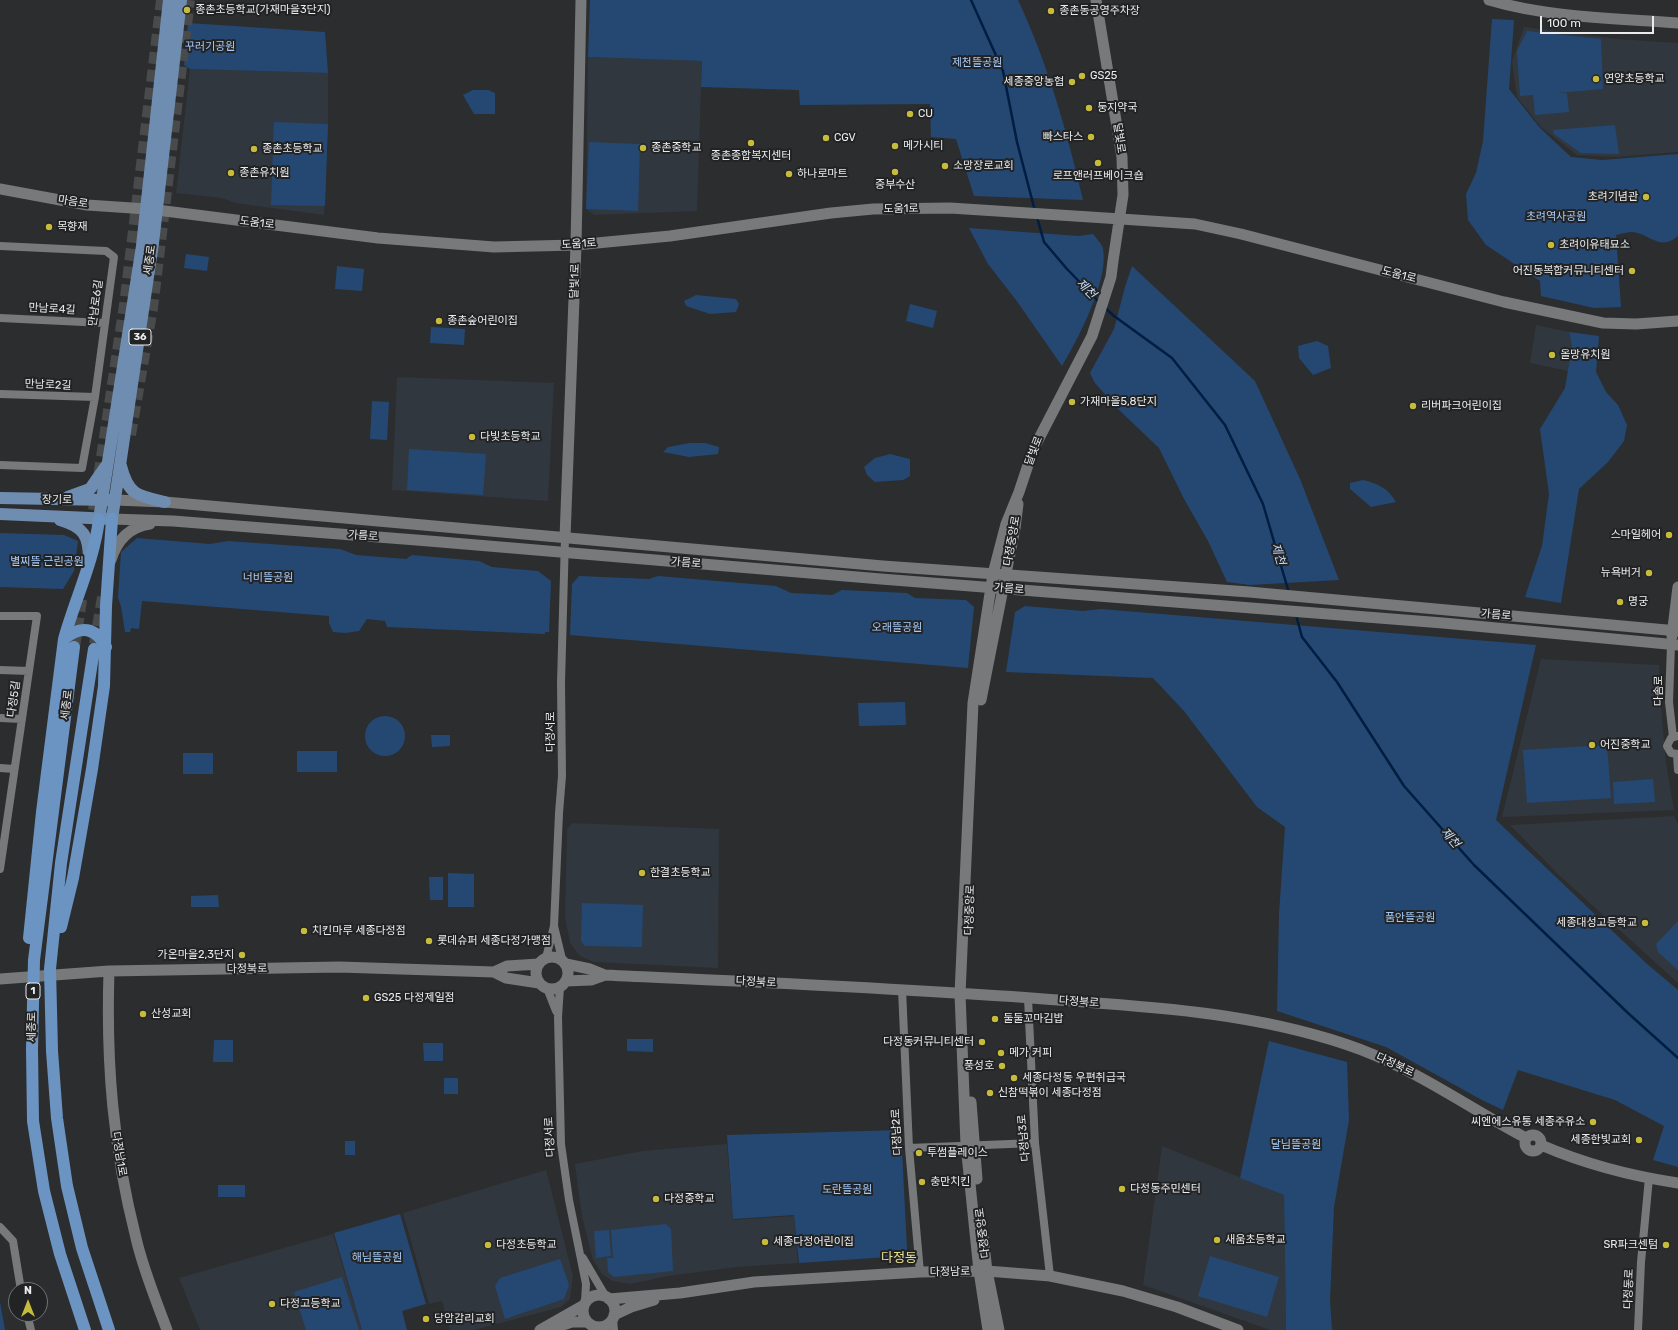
<!DOCTYPE html>
<html>
<head>
<meta charset="utf-8">
<style>
  body { margin:0 }
  #map { position:relative; width:1678px; height:1330px; overflow:hidden; background:#2c2d2f; font-family:Rubik,sans-serif }
  canvas { display:block }
  .north { position:absolute; left:8px; top:1282px; width:40px; height:40px; box-sizing:border-box; background:#222325; border:1px solid #727375; border-radius:50%; rotate:0deg; font-size:11px; font-weight:700; line-height:16px; text-align:center; color:#eaebec }
  .north::after { content:''; display:block; margin:auto; width:14px; height:18px; background:#c7bb3c; clip-path:polygon(50% 0,100% 100%,50% 72%,0 100%) }
  .scale { position:absolute; left:1540px; top:16px; width:114px; height:18px; box-sizing:border-box; border:2px solid #eaebec; border-top:0; padding-left:5px; font-size:12px; line-height:14px; white-space:nowrap; color:#eaebec; -webkit-text-stroke:3px #222325; paint-order:stroke }
</style>
</head>
<body>
<div id="map">
<canvas width="1678" height="1330"></canvas>
<div class="north">N</div>
<div class="scale">100 m</div>
</div>
<script>
const ctx = document.querySelector('canvas').getContext('2d');
ctx.lineJoin = 'round';
function paint(path, color) { ctx.fillStyle = color; ctx.fill(path, 'evenodd'); }
function stroke(path, color, width, dash) { ctx.strokeStyle = color; ctx.lineWidth = width; ctx.lineCap = dash ? 'butt' : 'round'; ctx.setLineDash(dash || []); ctx.stroke(path); }
function label(font, color, halo, rows, align = 'center') {
  ctx.font = font + ' Rubik,"Noto Sans KR",sans-serif'; ctx.lineWidth = 4; ctx.setLineDash([]); ctx.textBaseline = 'middle'; ctx.strokeStyle = halo; ctx.fillStyle = color; for (const [text, x, y, turn = 0] of rows) {
    ctx.save(); ctx.translate(x, y); ctx.rotate((+turn || 0) * Math.PI / 180); ctx.textAlign = isNaN(turn) ? turn : align; if (halo) ctx.strokeText(text, 0, 0); ctx.fillText(text, 0, 0); ctx.restore();
  }
}
paint(new Path2D(`
  M1524 27 1618 39 1678 43V152L1614 157 1577 155 1541 127 1517 97 1512 61Z
  M588 57 702 61 697 211 594 215 586 209Z
  M190 69 328 73V124L324 215 235 203 222 198 176 193Z
  M1536 325 1569 332 1572 346 1568 371 1530 363Z
  M397 377 554 383 548 501 392 490Z
  M1541 659 1659 665 1660 697 1666 763 1674 810 1502 817Z
  M1674 816 1678 824V983L1560 876 1510 825Z
  M572 823 719 829 718 968 594 962 580 956 570 943 565 917 567 829Z
  M727 1144 733 1220 794 1216 798 1263 737 1267 668 1276 630 1284 613 1281 602 1274 593 1260 582 1217 575 1164 642 1151Z
  M1162 1146 1284 1195 1286 1330H1270L1143 1285Z
  M546 1170 573 1276 570 1299 561 1307 474 1330H450L442 1301 429 1304 403 1213Z
  M333 1234 362 1330H200L179 1278Z`), '#31373e');
paint(new Path2D(`
  M590 0H1018C1048 64 1067 132 1083 200L974 196 956 139 931 137 930 104 800 105 799 90 701 87 702 61 588 57Z
  M1492 19 1514 20 1509 89 1540 128 1571 157 1602 160 1678 154V236C1660 252 1648 233 1633 232 1627 232 1621 234 1616 235L1621 307 1594 308 1541 296 1540 281 1486 245 1468 220 1466 194 1476 173 1483 141Z
  M188 23 325 32 328 73 190 69 184 65Z
  M1527 31 1601 39 1603 89 1556 93H1567L1569 112 1535 115 1533 95 1520 96 1517 51Z
  M473 90H488L495 93V114H474L463 95Z
  M274 122 328 124 325 206 271 205Z
  M1615 125 1619 154 1581 153 1554 134 1553 130Z
  M589 142 640 144 638 211 586 209Z
  M969 228 1078 236 1093 234C1096 238 1102 244 1103 249 1109 280 1078 339 1062 366L1016 300 988 264Z
  M186 254 209 257 207 271 184 268Z
  M337 266 364 269 362 291 335 289Z
  M1132 266 1255 381 1300 479 1339 580 1250 585 1227 582 1208 541 1183 497 1159 448 1117 408 1095 383 1090 373 1114 329 1125 287Z
  M696 295 736 299 739 304 736 312 710 314 686 306 684 301Z
  M910 304 937 311 933 328 906 321Z
  M431 327 465 329 464 345 430 343Z
  M1569 332 1599 336 1596 372 1606 392 1618 405 1627 425 1624 441 1608 462 1579 489 1561 603 1525 597 1542 546 1549 494 1540 429 1565 388 1572 346Z
  M1317 341 1328 346 1331 368 1313 375 1299 358 1298 346Z
  M372 401 389 402 387 440 370 439Z
  M690 443H705L719 447 718 454 689 457 663 452 668 447Z
  M409 449 486 454 483 495 407 490Z
  M890 454 910 459V476L903 480 875 482 867 475 864 467 875 458Z
  M1363 480C1377 483 1389 489 1396 502L1371 507 1350 489V483Z
  M0 533 64 535 78 541 74 571 63 589 0 587Z
  M137 538 210 544 228 541 340 549 356 555 406 559 412 555 479 561 492 567 538 571 551 581 549 632H545V634L387 627 385 621 367 619 359 631 346 633 333 632 329 623V616L142 601 139 629 131 628 130 632H125L121 606 118 598 121 552Z
  M579 576 649 579 658 576 776 586 791 593 832 595 842 590 907 593 915 598 966 600 974 607 968 668 570 635 572 584Z
  M1025 606 1083 611 1101 609 1536 645 1496 820 1646 963 1678 990V1167L1653 1160 1664 1126 1615 1100 1518 1070 1503 1110 1482 1100 1386 1047 1277 1011 1279 914 1285 827 1257 807 1184 711 1153 678 1006 672 1015 612Z
  M905 702 906 725 859 726 858 703Z
  M365 736a20 20 0 1 1 40 0a20 20 0 1 1-40 0Z
  M431 735H450V746L432 747Z
  M1607 745 1611 798 1527 803 1523 750Z
  M297 751H337V772H297Z
  M183 753H213V774H183Z
  M1653 779 1655 802 1614 804 1613 782Z
  M448 873 474 874V907H448Z
  M429 877H443V900H430Z
  M218 895 219 907H191V896Z
  M582 903 643 905 642 947 585 946 581 941Z
  M1678 921V970L1658 952 1656 944Z
  M627 1039H653V1052L627 1051Z
  M214 1040H233V1062H213Z
  M1269 1041 1347 1062 1349 1120 1334 1207 1330 1301 1332 1330H1286L1284 1195 1240 1178Z
  M423 1043H443V1061H424Z
  M444 1078H458V1094H444Z
  M901 1130 907 1249 902 1256 799 1263 794 1215 733 1219 727 1135Z
  M345 1141H355V1155H345Z
  M218 1185H245V1197H218Z
  M400 1214 426 1304 402 1311 407 1330H362L334 1233Z
  M666 1224 671 1229 673 1271 614 1277 608 1272 607 1258H613L611 1230Z
  M609 1230 611 1256 596 1258 594 1231Z
  M1210 1256 1279 1277 1267 1317 1198 1296Z
  M560 1259 569 1285 564 1299 505 1319 495 1286 500 1278Z
  M342 1277 359 1330H306L294 1292Z
  M0 1302 5 1330H0Z`), '#254872');
stroke(new Path2D(`
  M971 0 1003 71 1017 142 1035 211
  M1037 217 1044 242 1067 269 1099 302
  M1104 307 1114 316 1172 358 1225 425 1263 504 1289 593
  M1296 615 1302 637 1337 682 1404 786 1474 865 1629 1014 1678 1058`), '#001d42', 2.5);
stroke(new Path2D(`
  M130 435 152 308 189 0
  M94 510 125 305 162 0
  M95 644 103 597
  M74 647 82 594`), '#484a4b', 12, [12, 6]);
stroke(new Path2D(`
  M0 246 106 251 114 257 95 397 82 468 0 465
  M0 318 104 323
  M0 394 95 397
  M0 616H37L0 869
  M1671 645 1669 702 1673 737
  M0 670 29 671
  M0 718 22 719
  M1677 736 1671 738 1667 746 1671 753 1678 754
  M1677 755 1678 770
  M0 768 14 769
  M554 926 562 959
  M546 958 554 926 559 813 562 776 561 683 565 538
  M560 987 558 1017 561 1144 569 1200 586 1284 585 1302
  M547 988 556 1011
  M902 989 909 1148 920 1272
  M1028 998 1035 1143 1050 1276
  M909 1148 1035 1143
  M0 1227 13 1241 21 1290
  M583 1258 606 1297
  M27 1314 31 1330
  M613 1319 614 1330
  M594 1326 598 1330
  M1638 1330 1641 1262 1649 1178`), '#77797b', 8);
stroke(new Path2D(`
  M1489 0C1550 18 1616 18 1678 23
  M0 189 87 205 147 209
  M157 210 378 238 494 247 576 245 670 236 831 213 873 209 950 208 1121 219 1195 224 1241 234 1504 302 1603 323 1636 324 1678 321
  M115 500 165 502 883 566 1249 592 1678 631
  M112 519 173 521 429 541 881 579 1443 623 1678 645
  M565 538 576 245 581 0
  M111 560C117 540 129 527 150 524
  M1672 636 1678 587
  M981 700 1015 528 1018 504
  M536 973a16 16 0 1 1 32 0a16 16 0 1 1-32 0Z
  M566 964 590 969 605 975C752 982 898 988 1044 999 1147 1007 1245 1011 1345 1044 1412 1066 1465 1106 1526 1138
  M109 971C106 1064 113 1148 136 1238 143 1269 156 1300 167 1330
  M494 972 507 966 539 964
  M0 979 109 971 339 967 494 972 506 978 539 983
  M566 981 591 980 605 975
  M971 1102 977 1179
  M1525 1143a8 8 0 1 1 16 0a8 8 0 1 1-16 0Z
  M1541 1145C1585 1164 1631 1176 1678 1183
  M983 1236 987 1271 999 1330
  M583 1311a16 16 0 1 1 32 0a16 16 0 1 1-32 0Z
  M609 1299 680 1293 754 1282 920 1272 987 1271 1050 1276 1123 1291 1177 1307 1238 1330
  M614 1315 631 1307 654 1300
  M554 1328 572 1322H587
  M540 1330 584 1305
  M988 1330 979 1271 966 1145 960 994 973 703 993 574 1006 524 1019 492 1033 450 1092 336 1111 277 1113 261 1123 195 1122 157 1096 0`), '#77797b', 11);
stroke(new Path2D(`
  M121 466C128 495 138 496 165 502
  M68 497 90 489 106 466
  M0 498 109 500
  M0 514 112 519 153 243 181 0
  M99 519 142 246 169 0
  M60 520C84 527 89 536 89 560`), '#6f8db0', 12);
stroke(new Path2D(`
  M64 639C80 625 96 627 106 647
  M74 647 34 960 32 1049 33 1121 44 1191 60 1254 85 1330
  M94 649 61 863 50 969 52 1051 57 1118 67 1186 82 1248 109 1330
  M61 927 73 878 92 769 104 686 106 606 112 519
  M29 938 42 812 64 639C75 599 94 561 99 519`), '#6c94c2', 12);
for (const [x, y, r, color] of [
  [187,10,4,"#c7bb3c"],
  [1051,11,4,"#c7bb3c"],
  [1082,76,4,"#c7bb3c"],
  [1596,79,4,"#c7bb3c"],
  [1072,82,4,"#c7bb3c"],
  [1089,108,4,"#c7bb3c"],
  [910,114,4,"#c7bb3c"],
  [1091,137,4,"#c7bb3c"],
  [826,138,4,"#c7bb3c"],
  [751,143,4,"#c7bb3c"],
  [895,146,4,"#c7bb3c"],
  [643,148,4,"#c7bb3c"],
  [254,149,4,"#c7bb3c"],
  [1098,163,4,"#c7bb3c"],
  [945,166,4,"#c7bb3c"],
  [895,172,4,"#c7bb3c"],
  [231,173,4,"#c7bb3c"],
  [789,174,4,"#c7bb3c"],
  [1646,197,4,"#c7bb3c"],
  [49,227,4,"#c7bb3c"],
  [1551,245,4,"#c7bb3c"],
  [1632,271,4,"#c7bb3c"],
  [439,321,4,"#c7bb3c"],
  [1552,355,4,"#c7bb3c"],
  [1072,402,4,"#c7bb3c"],
  [1413,406,4,"#c7bb3c"],
  [472,437,4,"#c7bb3c"],
  [1669,535,4,"#c7bb3c"],
  [1649,573,4,"#c7bb3c"],
  [1620,602,4,"#c7bb3c"],
  [1592,745,4,"#c7bb3c"],
  [642,873,4,"#c7bb3c"],
  [1645,923,4,"#c7bb3c"],
  [304,931,4,"#c7bb3c"],
  [429,941,4,"#c7bb3c"],
  [242,955,4,"#c7bb3c"],
  [366,998,4,"#c7bb3c"],
  [143,1014,4,"#c7bb3c"],
  [995,1019,4,"#c7bb3c"],
  [982,1042,4,"#c7bb3c"],
  [1001,1053,4,"#c7bb3c"],
  [1002,1066,4,"#c7bb3c"],
  [1014,1078,4,"#c7bb3c"],
  [990,1093,4,"#c7bb3c"],
  [1593,1122,4,"#c7bb3c"],
  [1639,1140,4,"#c7bb3c"],
  [919,1153,4,"#c7bb3c"],
  [922,1182,4,"#c7bb3c"],
  [1122,1189,4,"#c7bb3c"],
  [656,1199,4,"#c7bb3c"],
  [1217,1240,4,"#c7bb3c"],
  [765,1242,4,"#c7bb3c"],
  [488,1245,4,"#c7bb3c"],
  [1666,1245,4,"#c7bb3c"],
  [272,1304,4,"#c7bb3c"],
  [426,1319,4,"#c7bb3c"]
]) { const dot = new Path2D(); dot.arc(x, y, r, 0, 2 * Math.PI); ctx.fillStyle = color; ctx.fill(dot); stroke(dot, '#222325', 1.5); }
for (const [x, y, w] of [
  [140,337,22],
  [33,991,14]
]) { const box = new Path2D(); box.roundRect(x - w / 2, y - 8, w, 16, 3); ctx.fillStyle = '#222325'; ctx.fill(box); stroke(box, '#eaebec', 1); }
label('bold 10px', '#eaebec', null, [
  ["36",140,337],
  ["1",33,991]
]);
label('11px', '#eaebec', '#222325', [
  ["종촌초등학교(가재마을3단지)",195,10],
  ["종촌동공영주차장",1059,11],
  ["GS25",1090,76],
  ["연양초등학교",1604,79],
  ["세종중앙농협",1064,82,"right"],
  ["둥지약국",1097,108],
  ["CU",918,114],
  ["빠스타스",1083,137,"right"],
  ["CGV",834,138],
  ["메가시티",903,146],
  ["종촌중학교",651,148],
  ["종촌초등학교",262,149],
  ["종촌종합복지센터",751,156,"center"],
  ["소망장로교회",953,166],
  ["종촌유치원",239,173],
  ["하나로마트",797,174],
  ["로프앤러프베이크숍",1098,176,"center"],
  ["중부수산",895,185,"center"],
  ["초려기념관",1638,197,"right"],
  ["목향재",57,227],
  ["초려이유태묘소",1559,245],
  ["어진동복합커뮤니티센터",1624,271,"right"],
  ["종촌숲어린이집",447,321],
  ["올망유치원",1560,355],
  ["가재마을5,8단지",1080,402],
  ["리버파크어린이집",1421,406],
  ["다빛초등학교",480,437],
  ["스마일헤어",1661,535,"right"],
  ["뉴욕버거",1641,573,"right"],
  ["명궁",1628,602],
  ["어진중학교",1600,745],
  ["한결초등학교",650,873],
  ["세종대성고등학교",1637,923,"right"],
  ["치킨마루 세종다정점",312,931],
  ["롯데슈퍼 세종다정가맹점",437,941],
  ["가온마을2,3단지",234,955,"right"],
  ["GS25 다정제일점",374,998],
  ["산성교회",151,1014],
  ["둘둘꼬마김밥",1003,1019],
  ["다정동커뮤니티센터",974,1042,"right"],
  ["메가 커피",1009,1053],
  ["풍성호",994,1066,"right"],
  ["세종다정동 우편취급국",1022,1078],
  ["신참떡볶이 세종다정점",998,1093],
  ["씨엔에스유통 세종주유소",1585,1122,"right"],
  ["세종한빛교회",1631,1140,"right"],
  ["투썸플레이스",927,1153],
  ["충만치킨",930,1182],
  ["다정동주민센터",1130,1189],
  ["다정중학교",664,1199],
  ["새움초등학교",1225,1240],
  ["세종다정어린이집",773,1242],
  ["다정초등학교",496,1245],
  ["SR파크센텀",1658,1245,"right"],
  ["다정고등학교",280,1304],
  ["당암감리교회",434,1319]
], 'left');
label('11px', '#a6cbf9', '#222325', [
  ["꾸러기공원",210,47],
  ["제천뜰공원",977,63],
  ["초려역사공원",1556,217],
  ["별찌뜰 근린공원",47,562],
  ["너비뜰공원",268,578],
  ["오래뜰공원",897,628],
  ["품안뜰공원",1410,918],
  ["달님뜰공원",1296,1145],
  ["도란뜰공원",847,1190],
  ["해님뜰공원",377,1258]
]);
label('11px', '#eaebec', '#222325', [
  ["달빛로",1119,138,82],
  ["마음로",73,202,9],
  ["도움1로",901,209,-1],
  ["도움1로",257,223,7],
  ["도움1로",579,244,-4],
  ["세종로",150,260,-82],
  ["도움1로",1399,275,14],
  ["달빛1로",575,281,-88],
  ["만남로6길",96,303,-82],
  ["만남로4길",52,309,3],
  ["만남로2길",48,385,2],
  ["달빛로",1034,451,-69],
  ["장기로",57,500,1],
  ["가름로",363,536,4],
  ["다정중앙로",1012,541,-80],
  ["가름로",686,563,5],
  ["가름로",1009,589,5],
  ["가름로",1496,615,5],
  ["다솜로",1659,691,-90],
  ["다정5길",14,699,-82],
  ["세종로",67,705,-83],
  ["다정서로",551,732,-90],
  ["다정중앙로",970,910,-88],
  ["다정북로",247,969,-1],
  ["다정북로",756,982,3],
  ["다정북로",1079,1002,4],
  ["세종로",32,1027,-89],
  ["다정북로",1395,1065,25],
  ["다정남2로",897,1132,-93],
  ["다정서로",550,1137,-93],
  ["다정남3로",1024,1138,-95],
  ["다정남1로",119,1154,81],
  ["다정중앙로",983,1233,-97],
  ["다정남로",950,1272,-1],
  ["다정동로",1629,1289,-88]
]);
label('italic 12px', '#c6dfff', '#222325', [
  ["제천",1086,289,44],
  ["제천",1278,554,74],
  ["제천",1450,838,49]
]);
label('13px', '#e6df90', '#222325', [
  ["다정동",899,1258]
]);
</script>
</body>
</html>
